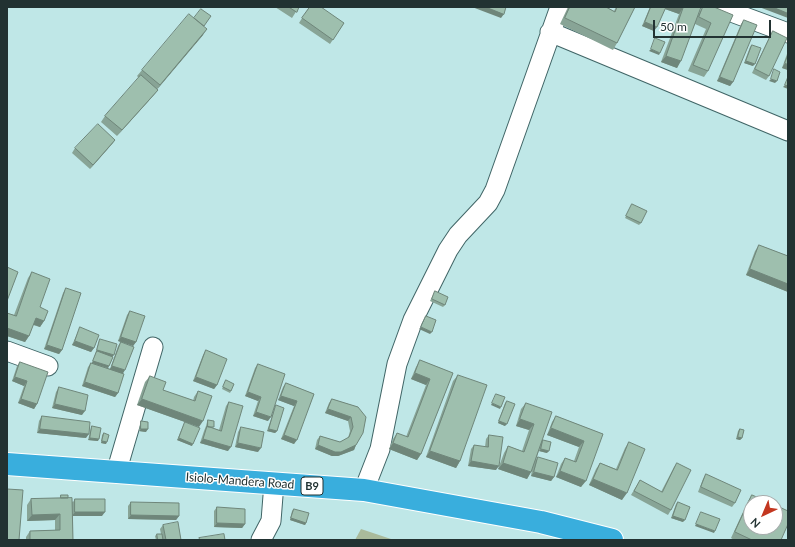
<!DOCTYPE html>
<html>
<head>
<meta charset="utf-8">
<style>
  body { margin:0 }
  #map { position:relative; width:795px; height:547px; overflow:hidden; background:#bfe7e7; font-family:Lato,sans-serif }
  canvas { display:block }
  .frame { position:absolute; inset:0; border:8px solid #223232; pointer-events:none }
  .north { position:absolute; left:743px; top:495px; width:40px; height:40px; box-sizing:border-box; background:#fff; border:1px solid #a7adad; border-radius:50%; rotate:224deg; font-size:11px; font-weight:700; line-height:16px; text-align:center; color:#223232 }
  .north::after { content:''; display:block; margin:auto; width:14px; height:18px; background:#c33720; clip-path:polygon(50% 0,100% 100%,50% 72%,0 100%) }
  .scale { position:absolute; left:653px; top:20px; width:118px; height:18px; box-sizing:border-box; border:2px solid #223232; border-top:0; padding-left:5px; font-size:12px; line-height:14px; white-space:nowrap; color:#223232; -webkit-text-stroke:3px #fff; paint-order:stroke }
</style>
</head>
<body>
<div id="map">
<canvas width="795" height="547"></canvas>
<div class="frame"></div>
<div class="north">N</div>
<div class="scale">50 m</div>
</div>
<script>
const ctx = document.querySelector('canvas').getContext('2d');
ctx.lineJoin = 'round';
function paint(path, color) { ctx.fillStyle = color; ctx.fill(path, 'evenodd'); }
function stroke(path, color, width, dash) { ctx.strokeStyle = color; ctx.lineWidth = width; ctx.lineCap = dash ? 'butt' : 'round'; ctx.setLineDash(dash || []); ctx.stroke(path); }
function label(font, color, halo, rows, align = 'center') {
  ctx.font = font + ' Lato,sans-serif'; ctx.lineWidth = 3; ctx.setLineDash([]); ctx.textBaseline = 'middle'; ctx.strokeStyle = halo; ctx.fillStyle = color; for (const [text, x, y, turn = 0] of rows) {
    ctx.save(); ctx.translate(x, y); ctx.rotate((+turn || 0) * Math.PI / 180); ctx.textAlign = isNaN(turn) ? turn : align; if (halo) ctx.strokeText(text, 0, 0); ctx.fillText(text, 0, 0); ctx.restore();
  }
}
paint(new Path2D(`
  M361 529 394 540H355Z`), '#a9ba9b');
const street = new Path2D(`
  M718 7 788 33
  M550 32 788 131
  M7 351 48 366
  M116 473 153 347
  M364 490 380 449 397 364 413 320 448 250 458 235 488 203 495 190 560 7
  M261 540 271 521 274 483`);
const highway = new Path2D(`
  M7 464 364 490 541 522 612 540`);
stroke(street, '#406566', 21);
stroke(highway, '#fff', 24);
stroke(street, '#fff', 19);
stroke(highway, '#39aedd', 22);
paint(new Path2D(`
  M275 7H299L292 18Z
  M309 7 344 23 330 44 299 23Z
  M568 7H606L614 11 616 7H635L617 43 613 50 560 24Z
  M650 7H666L654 31 642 26Z
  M666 7H701L697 17 702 7H714L708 71 704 77 688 71 706 29 695 24 677 68 661 62 679 14 665 9Z
  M744 20 733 82 730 86 717 81 741 24Z
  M204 26 203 35 157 89 158 90 153 96 117 136 101 122 105 116 139 78 137 76 142 70Z
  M773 31 769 76 766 80 752 73 770 36Z
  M752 45 753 66 744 63 750 47Z
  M788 51V70L782 68Z
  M115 140 112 144 90 169 72 153 75 148Z
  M632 204 641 223 639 225 625 218Z
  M759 245 788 256V292L746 275 755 251Z
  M32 272 40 307 44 321 40 327 33 325 29 336 25 342 7 336V313L14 315 28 278Z
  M66 288 62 350 59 354 44 349 63 293Z
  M435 291 445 305 443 307 430 301Z
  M130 311 136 342 133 346 123 342V373L118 393 115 397 82 386 88 367 91 363H92L96 352 99 341 100 339 113 357 108 368 110 369 118 346 121 342 118 341 127 315Z
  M80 327 94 348 91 352 72 345 78 332Z
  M206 350 217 385 214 389 193 381 203 355Z
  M420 360 453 373 421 454 417 460 389 449 393 439 397 433 406 437 426 385 411 379 416 367Z
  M20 362 37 404 34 409 18 403 24 386 12 381 17 366Z
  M258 364 268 421 253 416 258 401 245 396 255 368Z
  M458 375 460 461 456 468 426 457 453 381Z
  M150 376 163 390 193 401 194 397 198 391 199 427 186 422 192 446 177 440 184 424 185 422 137 405 145 382Z
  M226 380 231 391 230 393 222 389Z
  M286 383 314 394 294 444 281 439 294 406 278 400 283 387Z
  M59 387 82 415 52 408 56 392Z
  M332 399 358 407 356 445 354 450 338 456H332L315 449 317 440 320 436 340 442 348 438 350 431 348 421 325 413 329 403Z
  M507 401 505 426 498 423 505 403Z
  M229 402 228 451 200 443 204 431 206 426 207 422 208 420 213 428 219 430 226 406Z
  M526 403 542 442 543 440 547 453 539 451 541 444 536 460 538 457 554 477 551 481 531 476 532 469 531 472 527 479 498 469 504 453 508 446 522 451 529 430 516 426 521 409Z
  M276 405 277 431 275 433 267 431 275 407Z
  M42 416 86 438 37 433 39 421Z
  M556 416 603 434 581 487 556 477 561 464 565 458 574 461 579 447 547 435 552 422Z
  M141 421 146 432 139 431 140 424Z
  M92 426 98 441 88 440 91 428Z
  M241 427 258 452 235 447 238 432Z
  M740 429 742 438 740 440 736 439 738 431Z
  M104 433 106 444 101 443 102 435Z
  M489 435 496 470 468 466 471 449 474 445 485 447 486 439Z
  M629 442 622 500 589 485 596 469 600 463 616 469 625 448Z
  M677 463 671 510 668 515 631 495 640 480 661 492 674 467Z
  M706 474 735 503 732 507 698 492 703 479Z
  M61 495 68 498 73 502 75 499 102 516H73V540H26V537L30 531 55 530V520L27 521V505L31 499 60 498Z
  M752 495 781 540H734L731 538 748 501Z
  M131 502 179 516 176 520 128 519V506Z
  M678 502 683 522 671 518 676 504Z
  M217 507 245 524 242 528 214 527V511Z
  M294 509 306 523 305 525 290 520 292 511Z
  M163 525 181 540H156L155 536 157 534H161L160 529Z`), '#88a496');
paint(new Path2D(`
  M472 7H486L504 14 501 18Z
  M666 7H681L683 8 679 14 665 9Z
  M759 7H773L788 13V18Z
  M645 22 657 27 654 31 642 26Z
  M207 29 203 35 155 92 160 85Z
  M651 49 660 53 659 55 649 51Z
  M666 56 681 61 677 68 661 62Z
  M746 61 755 64 753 66 744 63Z
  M785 63 788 65V70L782 68Z
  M720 77 733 82 730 86 717 81Z
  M771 79 777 81 775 83 769 81Z
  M785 85 788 86V89L783 87Z
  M158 90 153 96 117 136 122 130Z
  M115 140 112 144 90 169 93 165Z
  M750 269 788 284V292L746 275Z
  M36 318 44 321 40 327 32 324Z
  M421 327 432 332 430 334 419 329Z
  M7 328 29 336 25 342 7 336Z
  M121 337 136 342 133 346 118 341Z
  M75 341 94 348 91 352 72 345Z
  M47 345 62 350 59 354 44 349Z
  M97 350 114 355 112 357 96 352Z
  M93 361 109 366 108 368 92 363Z
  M112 366 125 370 122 375 109 370Z
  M415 373 430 379 426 385 411 379Z
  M15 377 27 381 24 386 12 381Z
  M196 377 217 385 214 389 193 381Z
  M85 382 118 393 115 397 82 386Z
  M248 392 261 397 258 401 245 396Z
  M281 396 297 401 294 406 278 400Z
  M21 399 37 404 34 409 18 403Z
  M142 399 203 421 199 427 137 405Z
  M492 403 501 407 500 409 491 405Z
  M55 404 85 411 82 415 52 408Z
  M328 409 351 417 348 421 325 413Z
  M256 412 271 417 268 421 253 416Z
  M520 419 534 424 529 430 516 426Z
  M499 421 507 424 505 426 498 423Z
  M551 428 584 441 579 447 547 435Z
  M40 429 89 434 86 438 37 433Z
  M141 429H148L146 432 139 431Z
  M269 429 277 431 275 433 267 431Z
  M284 435 297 440 294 444 281 439Z
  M738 437 742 438 740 440 736 439Z
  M90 438 99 439 98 441 88 440Z
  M179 438 193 444 192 446 177 440Z
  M203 439 231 447 228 451 200 443Z
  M102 441 107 442 106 444 101 443Z
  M238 443 261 448 258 452 235 447Z
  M393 443 421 454 417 460 389 449Z
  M318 445H356L354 450 338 456H332L315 449Z
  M541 449 549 451 547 453 539 451Z
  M430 451 460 461 456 468 426 457Z
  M471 461 499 466 496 470 468 466Z
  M503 463 531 472 527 479 498 469Z
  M560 471 586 481 581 487 556 477Z
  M534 472 554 477 551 481 531 476Z
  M593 479 627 493 622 500 589 485Z
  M75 512H105L102 516H72Z
  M60 514 55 520 27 521 32 515Z
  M131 515 179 516 176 520 128 519Z
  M673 516 685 520 683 522 671 518Z
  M291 518 306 523 305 525 290 520Z
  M217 523 245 524 242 528 214 527Z
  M696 524 715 531 714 533 695 526Z`), '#6f867a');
const building = new Path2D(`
  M289 7H299L297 12Z
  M310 7H321L344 23 333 40 302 18Z
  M486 7H506L504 14Z
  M570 7H606L615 12 617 7H635L617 43 565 18Z
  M651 7H666L657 27 645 22Z
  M681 7H701L681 61 666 56 683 8Z
  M703 7H714L733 15 708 71 693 65 711 23 699 17Z
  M773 7H788V13Z
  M201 9 211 16 204 26 194 18Z
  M189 14 207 29 160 85 142 70Z
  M744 20 757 25 733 82 720 77Z
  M773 31 787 38 769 76 755 69Z
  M655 38 665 42 660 53 651 49Z
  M752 45 761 48 755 64 746 61Z
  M788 55V65L785 63Z
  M774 69 780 72 777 81 771 79Z
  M141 75 158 90 122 130 105 116Z
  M788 77V86L785 85Z
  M98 124 115 140 93 165 75 148Z
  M632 204 647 211 641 223 626 216Z
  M759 245 788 256V284L750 269Z
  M7 267 18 272 7 301Z
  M32 272 50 279 40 307 48 311 44 321 36 318 29 336 7 328V313L16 316Z
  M66 288 81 293 62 350 47 345Z
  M435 291 448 297 445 305 432 299Z
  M130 311 145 316 136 342 121 337Z
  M426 316 436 320 432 332 421 327Z
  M80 327 99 335 94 348 75 341Z
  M100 339 117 344 114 355 97 350Z
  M121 342 134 347 125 370 112 366Z
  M206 350 227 359 217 385 196 377Z
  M97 351 113 357 109 366 93 361Z
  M420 360 453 373 421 454 393 443 397 433 408 437 430 379 415 373Z
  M20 362 48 372 37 404 21 399 27 381 15 377Z
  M91 363 124 374 118 393 85 382Z
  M258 364 285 374 271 417 256 412 261 397 248 392Z
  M458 375 487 385 460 461 430 451Z
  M150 376 166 382 163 390 195 401 198 391 212 396 203 421 142 399Z
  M226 380 234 384 231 391 223 387Z
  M286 383 314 394 297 440 284 435 297 401 281 396Z
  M59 387 88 395 85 411 55 404Z
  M496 394 505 397 501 407 492 403Z
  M332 399 358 407 366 417 363 433 356 445 341 452H335L318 445 320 436 340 442 349 437 353 427 351 417 328 409Z
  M507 401 515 404 507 424 499 421Z
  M229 402 243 406 231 447 203 439 207 426 221 431Z
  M526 403 552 412 531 472 503 463 508 446 524 452 534 424 520 419Z
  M276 405 284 408 277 431 269 429Z
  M42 416 90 422 89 434 40 429Z
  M556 416 603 434 586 481 560 471 565 458 576 462 584 441 551 428Z
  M208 420 214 421V427H208Z
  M141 421 148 422V429H141Z
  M185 422 200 428 193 444 179 438Z
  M92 426 101 428 99 439 90 438Z
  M241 427 264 432 261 448 238 443Z
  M740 429 744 430 742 438 738 437Z
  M104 433 109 435 107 442 102 441Z
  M489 435 503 437 499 466 471 461 474 445 488 447Z
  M543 440 551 442 549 451 541 449Z
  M629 442 645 449 627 493 593 479 600 463 617 470Z
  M538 457 558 463 554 477 534 472Z
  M677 463 691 470 671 510 634 491 640 480 662 492Z
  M706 474 741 490 735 503 701 487Z
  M7 489 23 490 19 540H7Z
  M61 495H68V498H61Z
  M752 495 771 503H751V527H775V505L788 511V524L781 540H752L735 532Z
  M72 498 73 540H30V531L60 530V514L32 515 31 499Z
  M75 499H105V512H75Z
  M131 502 179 503V516L131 515Z
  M678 502 690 507 685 520 673 516Z
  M217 507 245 509V524L217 523Z
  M294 509 309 513 306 523 291 518Z
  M701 512 720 519 715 531 696 524Z
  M178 522 181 540H166L163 525Z
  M157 534H162L163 540H158Z
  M224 534 225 540H200L199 538Z`);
paint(building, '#9ebfae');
stroke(building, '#6f867a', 1);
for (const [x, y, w] of [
  [312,486,22]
]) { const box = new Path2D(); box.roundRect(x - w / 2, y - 9, w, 18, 3); ctx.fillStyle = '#fff'; ctx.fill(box); stroke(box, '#223232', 1); }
label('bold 11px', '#223232', null, [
  ["B9",312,486]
]);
label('12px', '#223232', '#fff', [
  ["Isiolo-Mandera Road",240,481,4]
]);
</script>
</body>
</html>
